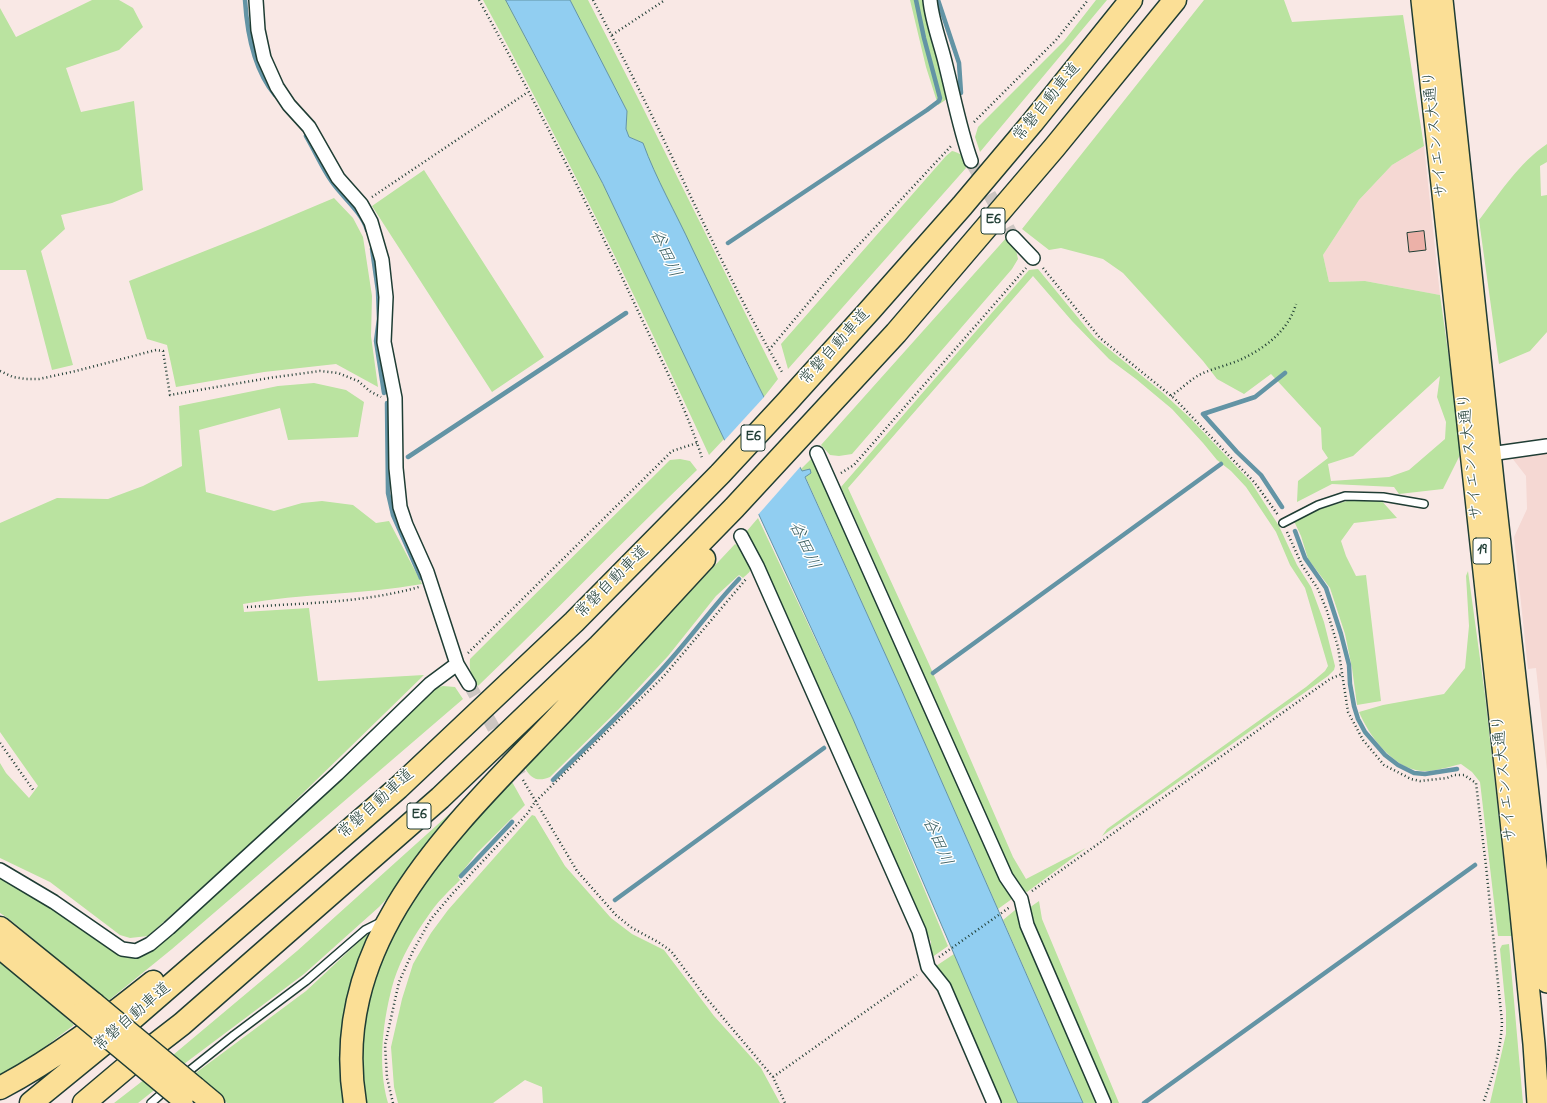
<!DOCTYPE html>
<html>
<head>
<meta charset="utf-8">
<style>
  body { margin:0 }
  canvas { display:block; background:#f9e8e5 }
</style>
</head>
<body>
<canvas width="1547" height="1103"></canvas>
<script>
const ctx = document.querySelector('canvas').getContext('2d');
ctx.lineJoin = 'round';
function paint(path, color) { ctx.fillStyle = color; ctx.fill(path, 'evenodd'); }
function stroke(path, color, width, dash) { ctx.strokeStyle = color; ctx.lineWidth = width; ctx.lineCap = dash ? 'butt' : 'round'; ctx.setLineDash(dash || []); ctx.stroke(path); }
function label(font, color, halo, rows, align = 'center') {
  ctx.font = font + ' "Indie Flower","Klee One",sans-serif'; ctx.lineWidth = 3; ctx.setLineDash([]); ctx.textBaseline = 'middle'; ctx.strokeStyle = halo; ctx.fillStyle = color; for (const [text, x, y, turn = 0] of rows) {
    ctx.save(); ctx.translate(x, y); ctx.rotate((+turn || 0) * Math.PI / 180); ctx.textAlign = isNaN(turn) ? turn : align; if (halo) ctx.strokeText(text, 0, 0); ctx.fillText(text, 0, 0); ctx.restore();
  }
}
paint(new Path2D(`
  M1424 146 1440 295 1365 281 1329 282 1323 255 1359 200 1392 165Z
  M1547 452V771L1536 668 1528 669 1514 537 1527 509 1526 476 1512 458Z`), '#f5d8d3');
paint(new Path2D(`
  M92 0H119L133 8 143 27 119 50 66 68 81 112 134 101 143 190 112 203 61 215 65 229 41 251 73 365 52 370 26 270H0V8L16 37Z
  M483 0H506L603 184 724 439 709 455C638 301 564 148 483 0Z
  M570 0H588L639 100 778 379 764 397 649 161 643 143 629 137 626 129 627 111Z
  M910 0H926L933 42 947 99 938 105 926 67Z
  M1096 0H1107L980 152 975 137 978 127 1064 41Z
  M1204 0H1284L1292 22 1403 15 1424 146 1392 165 1359 200 1323 255 1329 282 1365 281 1440 295 1462 451 1443 489 1399 494 1394 487 1332 484 1297 502 1298 481 1328 458 1322 449 1321 428 1271 374 1244 394 1217 379 1203 361 1123 273 1103 259 1061 248 1049 250 1022 229ZM1440 376 1437 397 1446 422 1445 439 1409 470 1389 477 1331 481 1328 464 1353 456Z
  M1547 144V162L1540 166 1541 196 1547 195V332L1530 351 1499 364 1479 220C1500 193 1519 163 1547 144Z
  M952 151C964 154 963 157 966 168L788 369 781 344 946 156Z
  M424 170 544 357 492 392 372 206Z
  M334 198 353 218 363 237 372 296 371 336 378 387 336 364 264 372 176 387 167 345 147 339 129 281 258 230Z
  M1007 237 1016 250 1018 259 1012 269 852 454 839 456 830 455 821 445Z
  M1038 269 1094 337 1163 393 1189 417 1251 482 1279 526 1297 565 1311 587 1324 622 1335 666 1334 670 1328 676 1102 836 1107 829 1306 687 1325 671 1328 666 1305 588 1290 565 1276 532 1246 487 1231 471 1217 460 1203 443 1172 409 1136 379 1109 359 1072 321 1033 276 848 488 929 664 1013 857 1026 879 1086 848 1027 892 1020 889 1014 878 841 487 1029 270Z
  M314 383 346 390 364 402 358 437 288 440 280 408 199 430 206 492 274 511 302 503 322 501 353 505 376 523 389 521 422 584C362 595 302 593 243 604L244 612 309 608 318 681 424 675 261 834 148 936 130 938 120 935 50 882 0 858V763L6 773 29 798 38 786 0 732V523L57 498 108 499 143 486 182 466 179 406 278 386Z
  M814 456 1016 896 998 909 901 689 805 476 811 473 810 469 802 471 801 469Z
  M680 459 690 461 697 470C623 541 552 615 478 686 471 678 469 669 470 659L670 460Z
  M1380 499 1397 518 1354 523 1341 541 1346 556 1356 576 1366 575 1381 701 1357 705 1352 668 1345 634 1330 588 1308 559 1301 536 1294 521 1323 508 1347 501Z
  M758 518 853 719 948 946 931 958V942L918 912 790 622 746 532Z
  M735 544C744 550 756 559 750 571 749 573 745 576 743 578L739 575 716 596 668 656 618 710 550 777C538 782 531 779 525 768Z
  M1468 571 1485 695 1512 936H1498L1480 782 1472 772 1461 764C1448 767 1434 772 1421 771 1393 768 1369 736 1359 712L1383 705 1444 694 1465 668 1469 626 1466 576Z
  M443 686 455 687 463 699 172 949 108 1001 9 919 0 913V877L44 902 113 952C126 957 136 957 150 953L430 690Z
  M511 780 525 805 477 853 458 877 460 880C449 891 437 902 428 916 415 934 401 958 394 980 383 1018 377 1065 388 1103H365L362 1086V1029L368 997 395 925 451 846Z
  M466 799 401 884 379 907 304 974 184 1064 173 1055 297 951Z
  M532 815 535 816 565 866 611 918 632 934 664 950 714 1016 761 1068 780 1103H543L542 1087 525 1080 493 1103H398L394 1087 391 1047 402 999 413 964 431 933 448 910Z
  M1039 901 1042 919 1119 1103H1112L1031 923 1029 908Z
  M1020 906 1099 1103H1083L1003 920Z
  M366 935 371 936 348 1103H227L193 1075 306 991Z
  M1509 944 1523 1103H1490L1506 1034V1011L1500 949 1502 945Z
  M954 954 1018 1103H1001L952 990 936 966Z
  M0 959 74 1025 42 1049 29 1061 0 1076Z
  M145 1079 157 1088 138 1103H114Z`), '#bae3a0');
const water = new Path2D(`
  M506 0H570L627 111 626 129 629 137 643 143C656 179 676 213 692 248 728 323 763 398 802 471L810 469 811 473 805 477 901 689 1083 1103H1018L853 719 724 439 603 184Z`);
paint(water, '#91cef1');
stroke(water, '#6394a5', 1);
paint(new Path2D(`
  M765 396 801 466 757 516 723 442Z`), '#f9e8e5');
stroke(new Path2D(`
  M245 0C247 32 254 70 275 95
  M938 0 959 63 961 93
  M306 136C315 151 322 168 332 182 343 198 361 211 367 230
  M728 243 927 110 939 101 940 98 924 38 916 0
  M372 249 378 291 379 319 376 341 384 393
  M387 403 388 493 393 515 421 578
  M408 457 626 313
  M1282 507 1261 475 1237 452 1203 414 1255 397 1285 373
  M1295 531 1305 558 1326 588 1341 634 1349 665 1350 684 1354 706 1358 719 1365 732 1385 755 1398 765 1414 773 1425 774 1457 769
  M933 673 1221 464
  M553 780C593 740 635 701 672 658 695 632 715 604 739 579
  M461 876 512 822
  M615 900 824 748
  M1144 1103 1475 865`), '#6394a5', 4.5);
const building = new Path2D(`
  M1424 231 1426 250 1409 252 1407 233Z`);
paint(building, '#ecb1a8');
stroke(building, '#1f3d34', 1);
stroke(new Path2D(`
  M971 161 1013 237
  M469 684 520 775`), '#cdc6c2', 13, [13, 6]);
const service = new Path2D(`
  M1283 523 1318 505 1345 496 1383 497 1424 504
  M184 1075 234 1035 306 981 365 930 383 921
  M151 1103 167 1089`);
const minor = new Path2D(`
  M256 0 258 30 264 58 277 87 289 105 309 127 338 178 361 204 371 222 382 260 386 297 384 342 395 398 396 468 400 507 406 525 427 572 457 664 469 684
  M930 0C932 22 941 44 946 66 954 98 960 130 971 161
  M1013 237 1033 258
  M817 453 1006 877 1021 899 1027 925 1104 1103
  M1490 454 1547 446
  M741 536 757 566 919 931 928 967 944 987 994 1103
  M0 870 54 902 122 949 136 951 150 944 169 928 337 774 430 684 457 664`);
const primary = new Path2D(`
  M1422 0 1520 903 1534 1044 1538 1103
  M1442 0 1494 490 1540 901 1547 982`);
const motorway = new Path2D(`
  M0 928 94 1004
  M0 947 81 1014
  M0 1088C55 1059 104 1021 153 982
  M195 1088 213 1103
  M31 1103 102 1045 398 788 574 622 720 474 786 403 871 309 962 206 1032 123 1131 0
  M84 1103 129 1065 182 1024 440 798 599 646 734 508 896 333 1054 148 1175 0
  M355 1103C328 941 452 828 553 722 604 668 654 613 704 559`);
stroke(service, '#1f3d34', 10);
stroke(minor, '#1f3d34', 16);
stroke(primary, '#1f3d34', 24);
stroke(motorway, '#1f3d34', 25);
stroke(new Path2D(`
  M479 0C535 101 588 204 637 309 660 358 686 407 702 458
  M593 0C627 64 659 129 690 195 719 255 748 315 782 372
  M612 35 665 0
  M974 122 1056 40 1088 0
  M372 197 528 92
  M1043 268 1100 338 1175 399 1255 483 1278 515
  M769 350 839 266 952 145
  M0 371 13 377 26 379H39L76 371 156 350 163 351 170 395 269 378 320 371 338 373 358 381 371 392 381 397
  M1171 396C1181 389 1191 379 1201 374 1214 368 1229 365 1242 359 1265 348 1289 330 1296 304
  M841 473 854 465 1026 268
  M1287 532 1302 565 1318 589 1327 611 1338 647 1348 712 1363 740 1384 765 1411 779 1420 781 1447 778 1454 775H1464L1476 783 1486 866 1502 1022C1501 1049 1493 1077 1483 1103
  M247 607C304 603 363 603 419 587
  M468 653 672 451 697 443
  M0 743 34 791
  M523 780 577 871 616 915 632 928 658 942 671 951 703 994 773 1077 785 1103
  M1032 891 1330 679 1342 674
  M939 957 1010 907
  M773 1077 917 975
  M393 1103 387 1078 385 1045 399 982 413 951 431 919 453 893 527 814 535 802 663 677 747 578`), '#1f3d34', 2.5, [1, 3]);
stroke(service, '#fff', 7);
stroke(minor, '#fff', 13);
stroke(primary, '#fbdf96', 21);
stroke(motorway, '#fbdf96', 22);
const motorwayBridge = new Path2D(`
  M94 1004 195 1088
  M81 1014 182 1098`);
stroke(motorwayBridge, '#1f3d34', 25, []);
stroke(motorwayBridge, '#fbdf96', 22);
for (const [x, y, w] of [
  [993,221,24],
  [753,438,24],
  [1482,551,18],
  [419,816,24]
]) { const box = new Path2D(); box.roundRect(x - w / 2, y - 13, w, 26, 3); ctx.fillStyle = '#fff'; ctx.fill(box); stroke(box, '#1f3d34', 1); }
label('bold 15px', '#1f3d34', null, [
  ["E6",993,221],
  ["E6",753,438],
  ["19",1482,551],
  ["E6",419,816]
]);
label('16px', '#1f3d34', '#fff', [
  ["常磐自動車道",1048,103,-51],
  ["サイエンス大通り",1437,134,-96],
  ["常磐自動車道",836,348,-48],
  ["サイエンス大通り",1472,456,-96],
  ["常磐自動車道",613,583,-45],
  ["サイエンス大通り",1506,778,-96],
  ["常磐自動車道",377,805,-42],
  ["常磐自動車道",133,1018,-41]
]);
label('italic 17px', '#3c6163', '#fff', [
  ["谷田川",664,254,65],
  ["谷田川",803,546,65],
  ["谷田川",936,842,67]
]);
</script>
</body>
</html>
